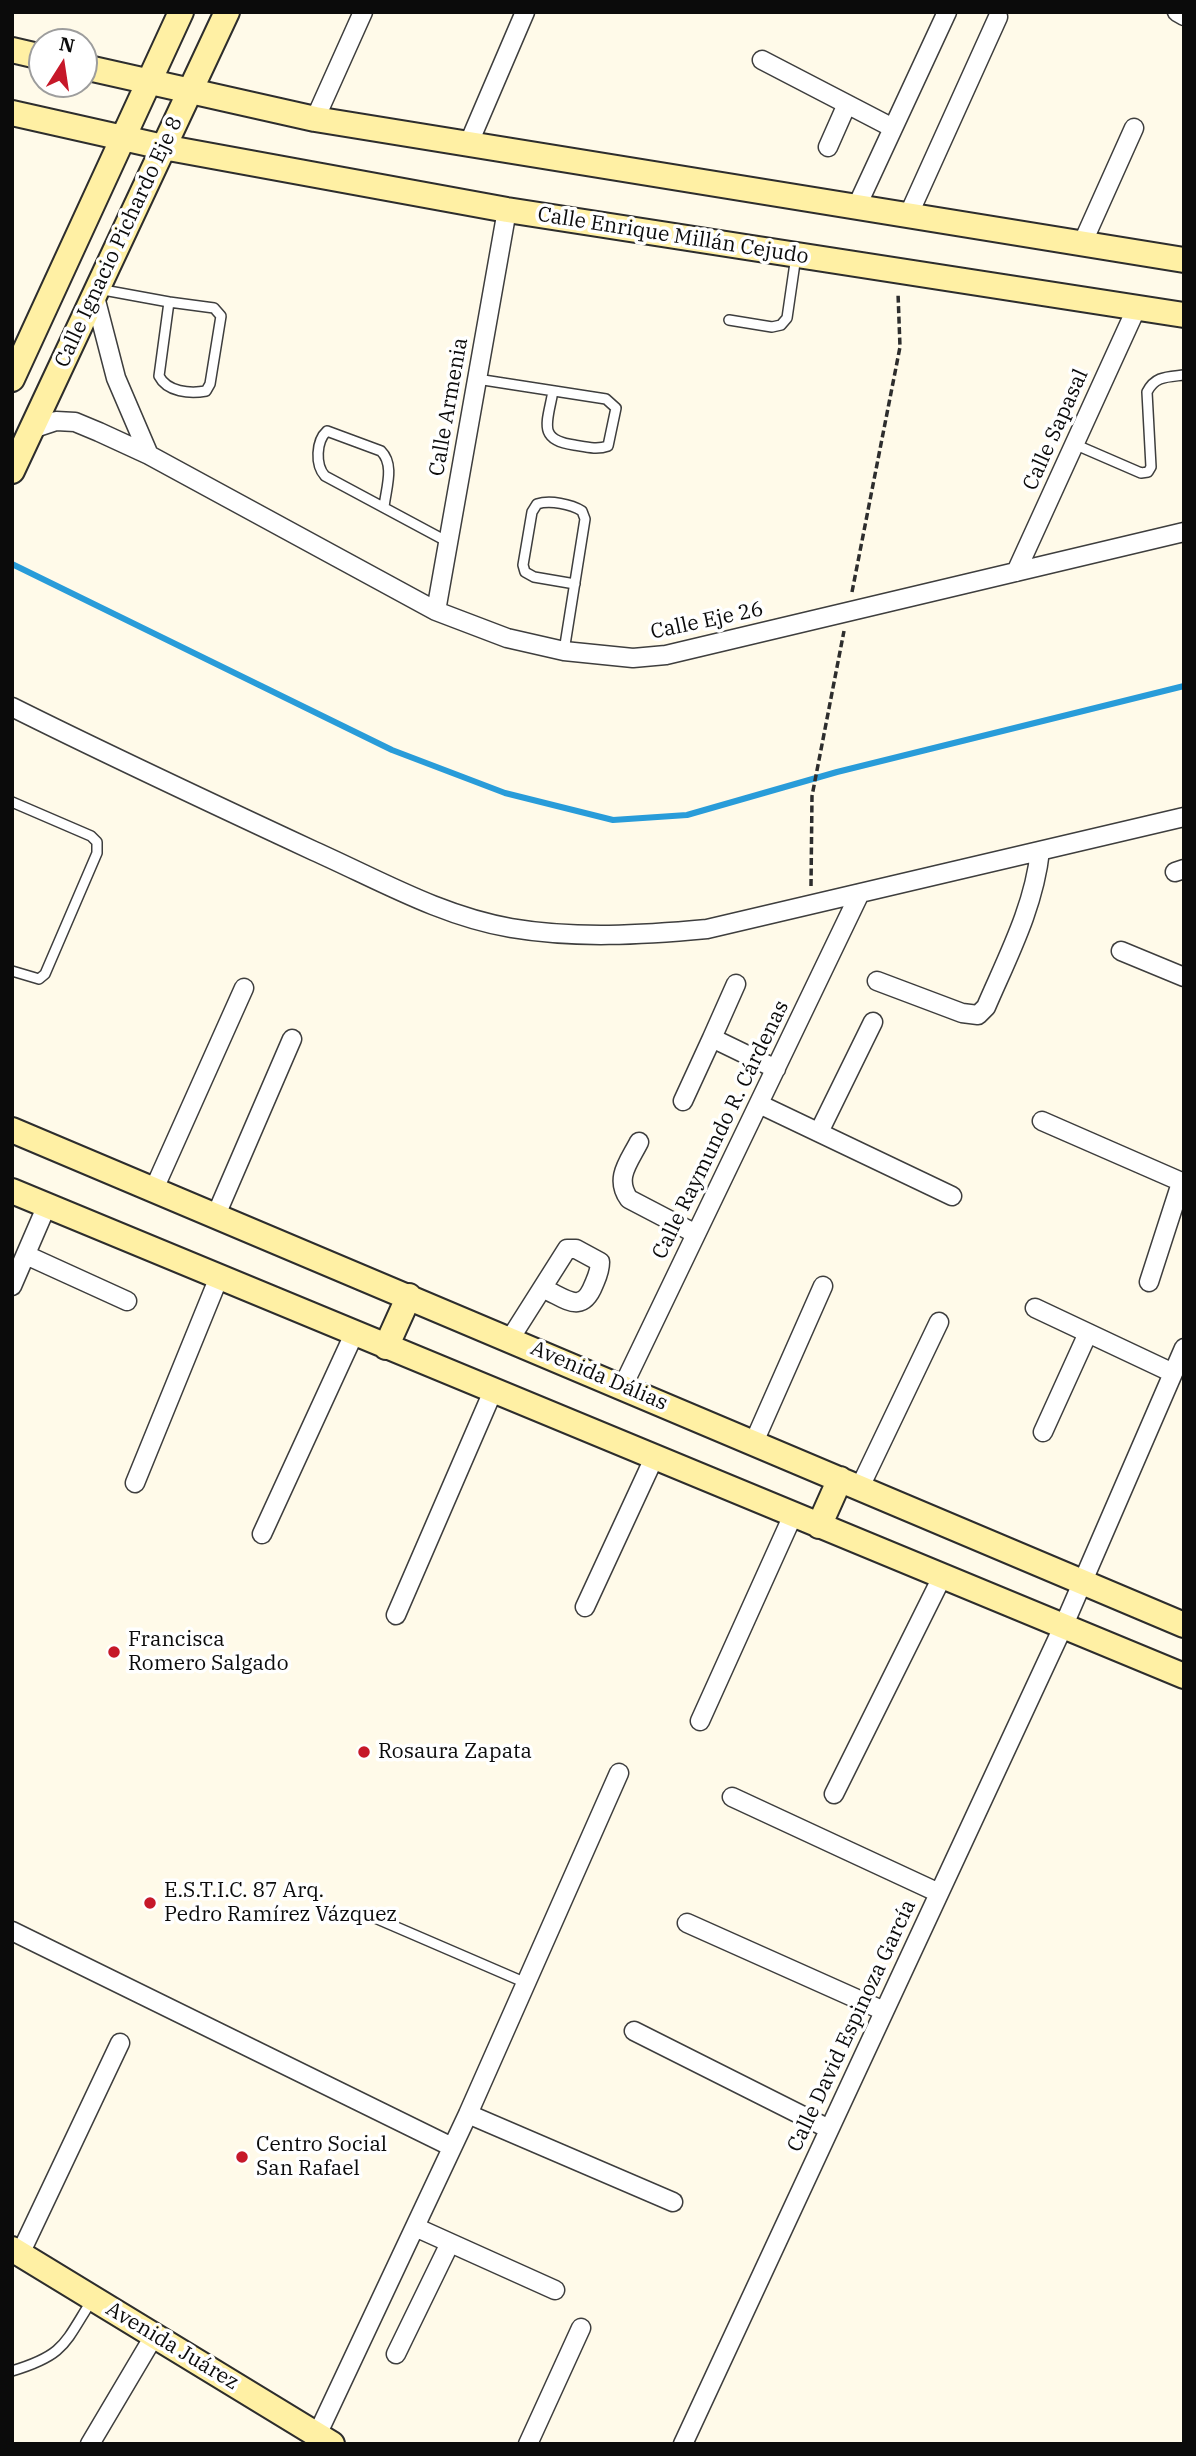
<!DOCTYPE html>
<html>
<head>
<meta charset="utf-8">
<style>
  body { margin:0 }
  #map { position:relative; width:1196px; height:2456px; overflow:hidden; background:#fffae9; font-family:"IBM Plex Serif",serif }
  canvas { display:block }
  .frame { position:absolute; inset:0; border:14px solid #0b0b0b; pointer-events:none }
  .north { position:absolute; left:28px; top:28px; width:70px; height:70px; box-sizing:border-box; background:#fff; border:2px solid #9d9d9d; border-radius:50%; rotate:12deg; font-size:19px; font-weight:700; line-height:28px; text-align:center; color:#0b0b0b }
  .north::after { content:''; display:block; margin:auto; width:24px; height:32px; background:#c61829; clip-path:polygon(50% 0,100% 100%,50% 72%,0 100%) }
</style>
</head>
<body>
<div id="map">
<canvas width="1196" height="2456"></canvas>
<div class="frame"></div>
<div class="north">N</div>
</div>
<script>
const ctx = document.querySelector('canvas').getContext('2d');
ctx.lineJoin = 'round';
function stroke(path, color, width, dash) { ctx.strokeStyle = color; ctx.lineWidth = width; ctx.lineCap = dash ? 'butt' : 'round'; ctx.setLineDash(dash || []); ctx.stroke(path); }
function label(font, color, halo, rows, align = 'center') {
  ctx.font = font + ' "IBM Plex Serif",serif'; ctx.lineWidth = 7; ctx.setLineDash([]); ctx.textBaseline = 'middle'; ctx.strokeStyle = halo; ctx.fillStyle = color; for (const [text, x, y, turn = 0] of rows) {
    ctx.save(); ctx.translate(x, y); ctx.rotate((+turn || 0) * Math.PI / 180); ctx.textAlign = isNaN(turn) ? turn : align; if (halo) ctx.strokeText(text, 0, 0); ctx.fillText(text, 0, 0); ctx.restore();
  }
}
stroke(new Path2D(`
  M12 564 392 750 505 793 613 820 687 815 837 772 1184 686`), '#299cd9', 6);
const lane = new Path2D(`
  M98 289 169 302
  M169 302 214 308 221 316 210 384 206 391C190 394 167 392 159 376Z
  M729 320 772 327 781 325 787 318 796 256
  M477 379 606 399 616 408 608 446C597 450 586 447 574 445 536 440 548 421 553 391
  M1074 444 1141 473 1148 472 1151 467 1147 392C1155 376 1167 377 1184 375
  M384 507C386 488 395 465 381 451L327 431C316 441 315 465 325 476L448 542
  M564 651 585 519 582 511C571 504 550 500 537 504L532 512 523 565 525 572 534 577 575 584
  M12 802 91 836 97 842V853L45 974 39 979 12 971
  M366 1914 526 1983
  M12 2371C65 2355 64 2344 92 2300`);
const street = new Path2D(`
  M1177 12 1184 16
  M762 60 893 128
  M315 119 363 12
  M468 145 525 12
  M828 147 847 104
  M856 208 947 12
  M908 216 998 17
  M1082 244 1134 128
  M94 293 116 378 149 455
  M32 429 56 421 75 422 99 432 149 455 436 611 507 638 564 651 633 658 666 655 1184 532
  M1016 572 1137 307
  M436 611 507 210
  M12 707C112 757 213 804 314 851 379 880 441 916 511 928 576 939 642 935 707 929L1184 817
  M1175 872 1184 869
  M1121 951 1184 977
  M877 981 962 1013 978 1015 986 1007C1008 956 1034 907 1040 851
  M736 984 712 1038 776 1069
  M683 1101 712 1038
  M759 1104 952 1196
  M1042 1121 1184 1183
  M819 1132 873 1022
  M639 1142C629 1162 614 1178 629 1199L696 1234
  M154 1189 244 988
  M216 1215 292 1039
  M26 1255 127 1301
  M1149 1282 1181 1183
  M12 1286 47 1205
  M1035 1308 1173 1373
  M510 1339 567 1249H576L600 1262C600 1271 597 1277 594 1284 582 1315 567 1299 544 1289
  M623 1386 860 893
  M1043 1432 1088 1333
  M754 1442 823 1286
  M135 1483 219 1277
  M860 1487 939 1322
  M262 1534 354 1334
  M585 1607 654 1458
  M396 1615 493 1391
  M700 1721 793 1515
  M834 1794 942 1577
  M732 1797 939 1893
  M687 1923 884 2011
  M12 1931 452 2147
  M634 2031 829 2129
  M468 2114 673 2202
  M415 2227 555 2290
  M20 2254 120 2043
  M396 2354 450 2243
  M317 2435 468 2114 619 1773
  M90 2444 154 2336
  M528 2444 581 2328
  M683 2444 1063 1627 1184 1348`);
const secondary = new Path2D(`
  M12 50 42 57
  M84 67 315 119 1184 260
  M12 113 163 147 507 210 1184 315
  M12 379 181 12
  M12 471 227 12
  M12 1130 1184 1625
  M12 1191 1184 1676
  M386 1347 409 1296
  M819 1526 840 1479
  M12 2249 332 2444`);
stroke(lane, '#3e3e3e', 12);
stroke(street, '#3e3e3e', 21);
stroke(secondary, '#2d2d2d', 28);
stroke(new Path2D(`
  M852 592 900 347 898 293
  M811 886 812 796 844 631`), '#2d2d2d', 3.5, [7, 3.5]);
stroke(lane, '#fff', 9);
stroke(street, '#fff', 18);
stroke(secondary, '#fff0a4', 24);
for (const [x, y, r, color] of [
  [114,1652,7,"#c61829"],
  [364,1752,7,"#c61829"],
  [150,1903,7,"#c61829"],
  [242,2157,7,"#c61829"]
]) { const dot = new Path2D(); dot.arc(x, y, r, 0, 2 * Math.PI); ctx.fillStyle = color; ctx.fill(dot); stroke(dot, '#fff', 2.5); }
label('21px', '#0b0b0b', '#fff', [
  ["Calle Enrique Millán Cejudo",673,236,9],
  ["Calle Ignacio Pichardo Eje 8",119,242,-65],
  ["Calle Armenia",449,407,-80],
  ["Calle Sapasal",1056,430,-66],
  ["Calle Eje 26",707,621,-12],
  ["Calle Raymundo R. Cárdenas",721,1130,-64],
  ["Avenida Dálias",599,1376,23],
  ["Calle David Espinoza García",852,2026,-65],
  ["Avenida Juárez",172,2346,31]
]);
label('21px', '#0b0b0b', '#fff', [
  ["Francisca",128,1640],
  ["Romero Salgado",128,1664],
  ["Rosaura Zapata",378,1752],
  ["E.S.T.I.C. 87 Arq.",164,1891],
  ["Pedro Ramírez Vázquez",164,1915],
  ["Centro Social",256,2145],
  ["San Rafael",256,2169]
], 'left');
</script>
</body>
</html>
